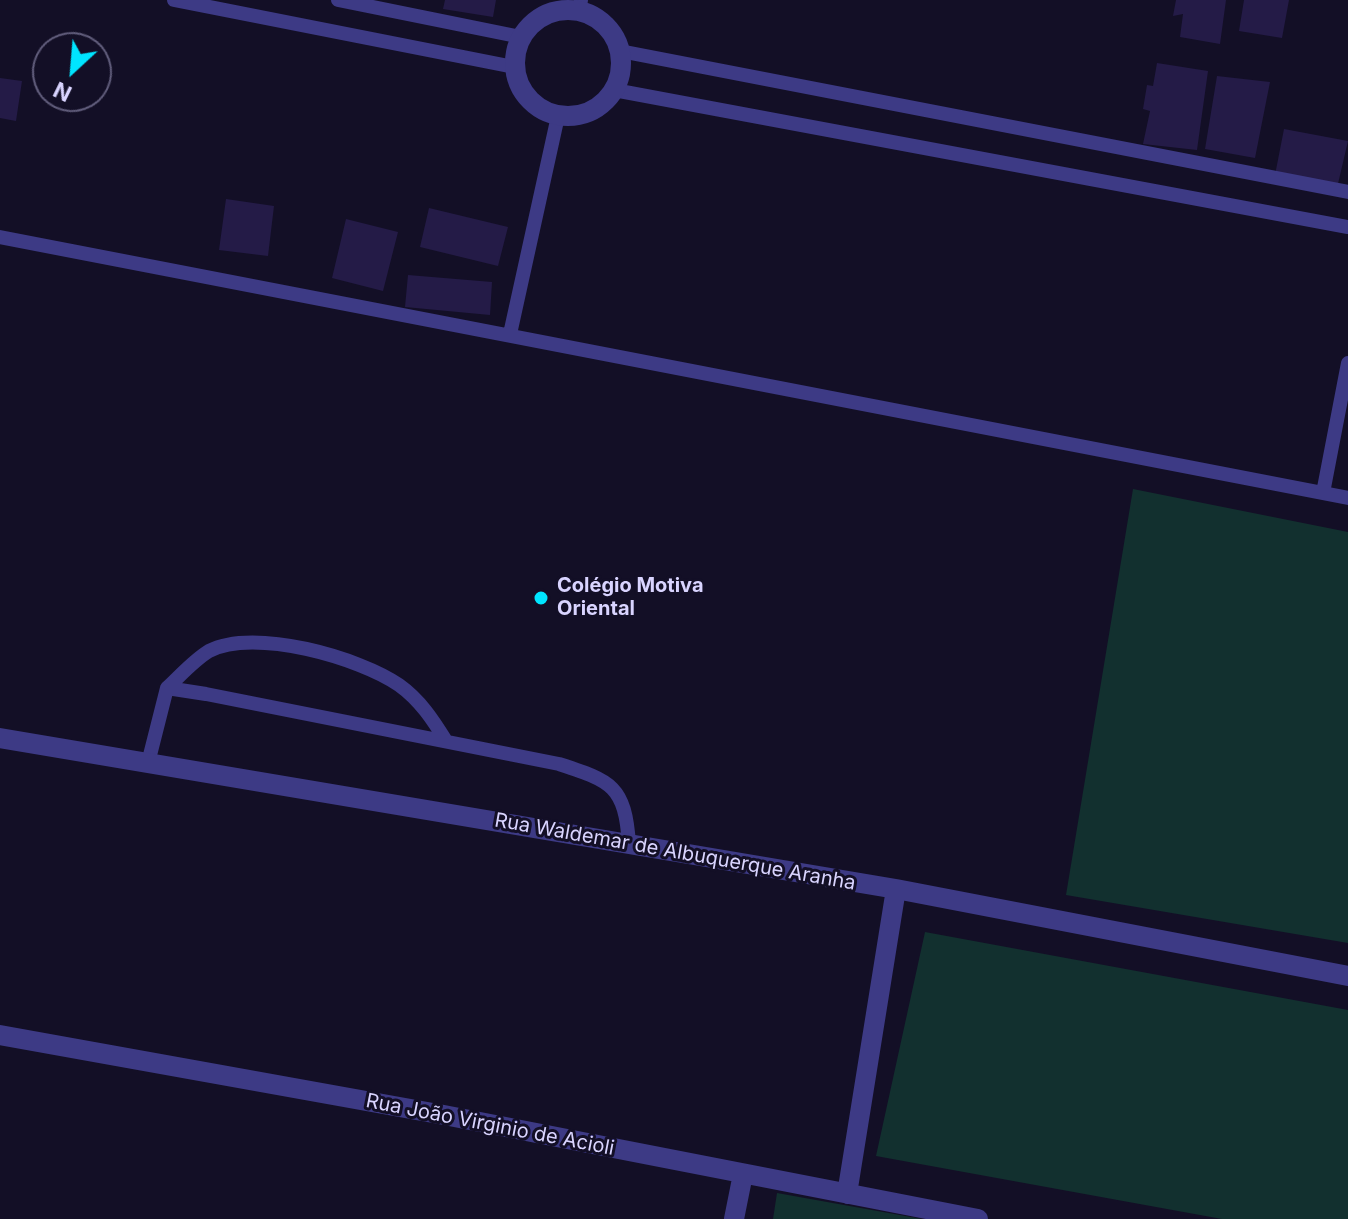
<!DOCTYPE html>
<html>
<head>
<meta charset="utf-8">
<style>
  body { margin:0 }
  #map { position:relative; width:1348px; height:1219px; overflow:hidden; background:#130f26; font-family:Inter,sans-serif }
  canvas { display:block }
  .north { position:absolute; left:32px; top:32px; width:80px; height:80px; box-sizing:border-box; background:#130f26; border:2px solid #625e7d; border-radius:50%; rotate:206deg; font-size:22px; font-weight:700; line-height:32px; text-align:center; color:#d9d4ff }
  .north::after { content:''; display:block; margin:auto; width:28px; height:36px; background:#00e5ff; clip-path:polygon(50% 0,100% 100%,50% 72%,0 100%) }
</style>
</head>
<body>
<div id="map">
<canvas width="1348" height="1219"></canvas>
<div class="north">N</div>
</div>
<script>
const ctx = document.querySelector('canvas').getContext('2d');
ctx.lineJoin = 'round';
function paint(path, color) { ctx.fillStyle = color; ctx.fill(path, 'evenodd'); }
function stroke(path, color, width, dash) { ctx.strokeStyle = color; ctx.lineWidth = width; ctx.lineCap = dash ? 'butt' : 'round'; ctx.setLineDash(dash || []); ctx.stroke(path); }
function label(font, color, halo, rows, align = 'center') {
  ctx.font = font + ' Inter,sans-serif'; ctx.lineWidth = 6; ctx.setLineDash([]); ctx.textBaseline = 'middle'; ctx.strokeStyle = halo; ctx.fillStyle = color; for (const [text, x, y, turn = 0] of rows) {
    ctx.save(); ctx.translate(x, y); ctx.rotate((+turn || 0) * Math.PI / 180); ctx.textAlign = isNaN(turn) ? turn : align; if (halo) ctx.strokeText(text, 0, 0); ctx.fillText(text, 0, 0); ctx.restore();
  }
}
paint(new Path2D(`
  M1133 489 1348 532V943L1066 895Z
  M925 932 1348 1010V1219H1222L876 1156Z
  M777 1193 922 1219H773Z`), '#12302f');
paint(new Path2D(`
  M445 0H496L493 17 443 9Z
  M1176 0H1226L1220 44 1180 37 1183 14 1173 16Z
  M1244 0H1289L1282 38 1239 31Z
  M1157 63 1208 71 1197 150 1143 144 1150 111 1143 109 1147 85 1153 86Z
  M1217 76 1270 82 1255 158 1205 149Z
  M0 78 22 81 16 121 0 118Z
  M1284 129 1348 141 1337 188 1275 175Z
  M226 199 274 206 268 256 219 250Z
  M429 208 508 227 498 266 420 247Z
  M346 219 398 232 383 291 332 278Z
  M408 275 492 282 490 315 405 307Z`), '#241b47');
stroke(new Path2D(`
  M174 0 514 67
  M338 0 521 37
  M579 11 581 0
  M620 51 1348 192
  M614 90 1348 227
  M0 237 1348 498
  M510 334 558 116
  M1323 493 1348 363
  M167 688C180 676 194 660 209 651 254 627 360 658 399 685 420 700 433 720 446 741
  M148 763 167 688 206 694 559 764C611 781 625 785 629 844`), '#3d3a85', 14);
stroke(new Path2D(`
  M515 63a53 53 0 1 1 106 0a53 53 0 1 1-106 0Z
  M0 738 896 889 1348 976
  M0 1035 444 1115 978 1219
  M847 1194 896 889
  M734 1219 743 1174`), '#3d3a85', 20);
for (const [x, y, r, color] of [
  [541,598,8,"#00e5ff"]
]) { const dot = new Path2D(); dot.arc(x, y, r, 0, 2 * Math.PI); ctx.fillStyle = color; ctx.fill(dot); stroke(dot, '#130f26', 3); }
label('bold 20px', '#d9d4ff', '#130f26', [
  ["Colégio Motiva",557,586],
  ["Oriental",557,609]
], 'left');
label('20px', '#d9d4ff', '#130f26', [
  ["Rua Waldemar de Albuquerque Aranha",675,852,10],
  ["Rua João Virginio de Acioli",490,1125,11]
]);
</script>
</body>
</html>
